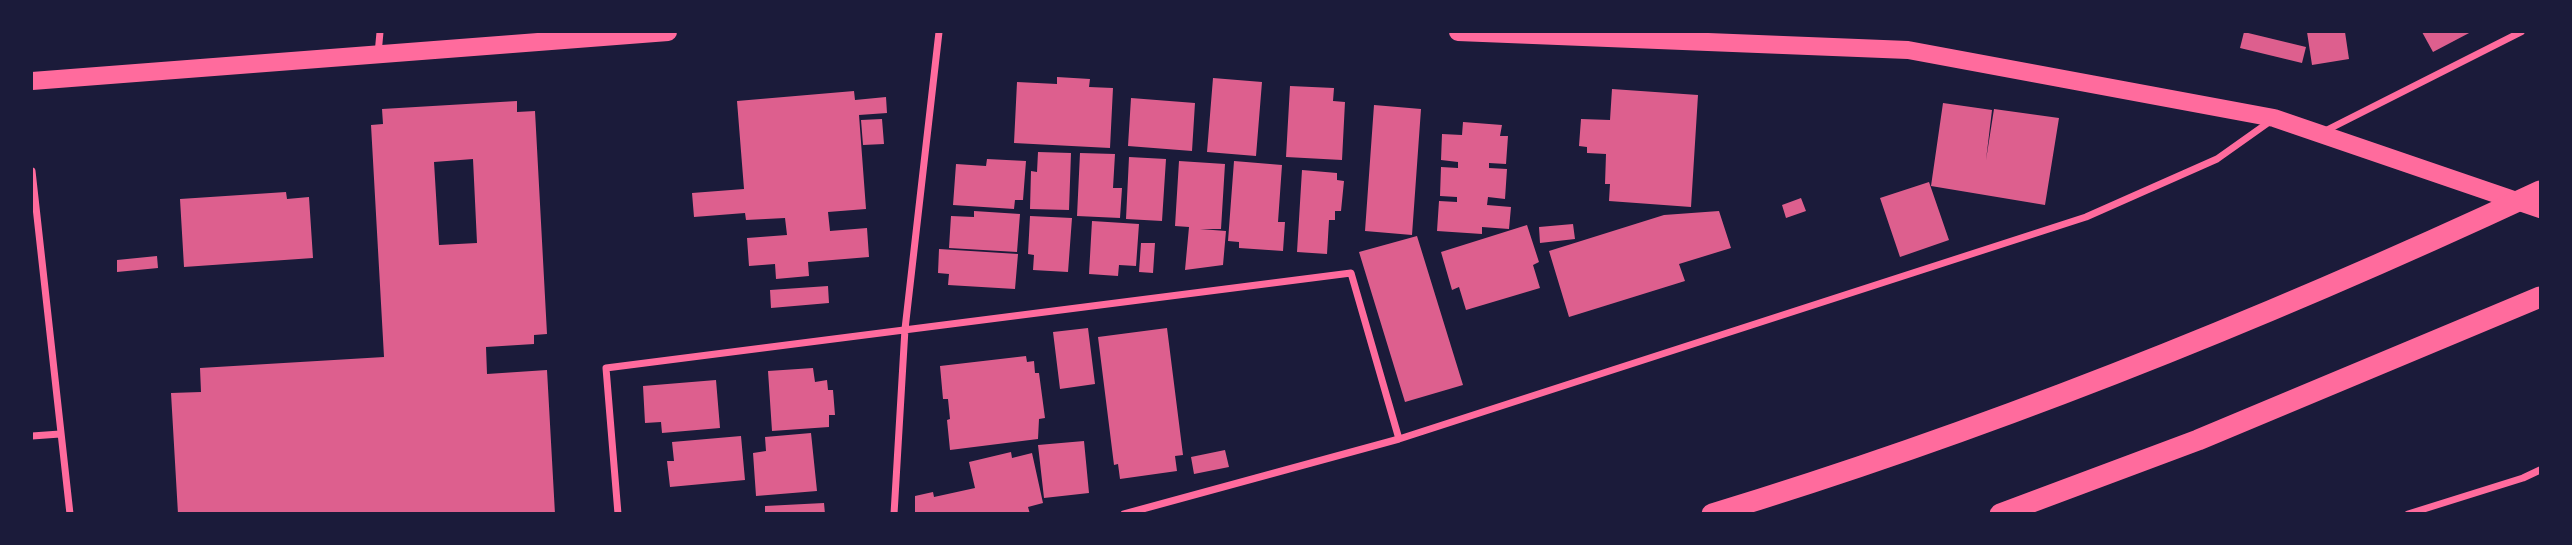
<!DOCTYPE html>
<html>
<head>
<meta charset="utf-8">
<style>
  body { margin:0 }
  #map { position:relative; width:2572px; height:545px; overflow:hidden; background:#1b1b3a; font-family:Commissioner,sans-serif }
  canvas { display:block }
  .frame { position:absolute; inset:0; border:33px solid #1b1b3a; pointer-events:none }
</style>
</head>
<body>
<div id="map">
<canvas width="2572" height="545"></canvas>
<div class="frame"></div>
</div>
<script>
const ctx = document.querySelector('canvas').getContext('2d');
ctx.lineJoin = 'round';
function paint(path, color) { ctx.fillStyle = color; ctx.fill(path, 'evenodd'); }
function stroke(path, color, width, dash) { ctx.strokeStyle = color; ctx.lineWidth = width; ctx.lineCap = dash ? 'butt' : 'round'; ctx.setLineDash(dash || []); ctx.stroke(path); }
paint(new Path2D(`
  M2244 32 2306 47 2302 63 2240 48Z
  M2307 32H2345L2349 59 2312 65Z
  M2422 32H2471L2433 52Z
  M1057 77 1090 79 1089 87 1113 88 1110 148 1014 143 1017 82 1057 84Z
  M1213 78 1262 82 1256 156 1207 152Z
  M1290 86 1334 88 1333 101 1345 102 1342 160 1286 157Z
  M1612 89 1698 95 1691 207 1609 201 1610 184H1605L1606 154 1587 153V147L1579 146 1581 119 1610 120Z
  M854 91 855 100 886 97 887 113 859 115 866 209 828 212 830 231 867 228 869 257 808 262 809 276 776 279 775 264 749 266 747 238 787 235 785 218 746 220 745 213 694 217 692 193 744 189 737 101Z
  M1131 98 1195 103 1192 151 1128 146Z
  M517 101V112L535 111 547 334 534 335V344L486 347 487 374 547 370 555 514H178L171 393 201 392 200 368 384 357 371 125 383 124 382 109ZM473 159 477 243 439 245 434 162Z
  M1943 103 1992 110 1986 160 1994 109 2059 118 2045 205 1931 186Z
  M1374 105 1421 109 1412 235 1365 231Z
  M882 119 884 144 863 145 861 120Z
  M1463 122 1502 125 1500 136H1508L1506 164 1489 163V168L1507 169 1505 199 1488 197 1487 205 1511 207 1509 229 1482 227V234L1437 231 1439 201 1457 202V197L1440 196 1441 167 1458 168V162L1441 160 1442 134 1462 135Z
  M1038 152 1071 153 1069 210 1030 209 1031 171 1037 172Z
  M1080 153 1115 154 1113 188H1122L1120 218 1077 216Z
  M1129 157 1166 159 1162 221 1126 219Z
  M987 159 1026 161 1023 200H1015L1014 209 953 205 956 164 986 166Z
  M1179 161 1225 164 1221 229H1200L1226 231 1223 265 1185 270 1189 227 1175 226Z
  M1234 161 1282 165 1278 222H1285L1283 251 1239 248V242L1228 241Z
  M1302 170 1337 173V180L1344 181 1341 211H1335V220H1329L1327 254 1297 252Z
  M1929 182 1949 240 1900 257 1880 198Z
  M286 192 287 199 309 197 313 258 184 267 180 199Z
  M1801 198 1806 211 1786 218 1782 205Z
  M974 211 1020 214 1017 252 949 248 951 216 974 217Z
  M1719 211 1731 248 1679 264 1685 281 1569 317 1549 251 1664 215Z
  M1030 216 1072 218 1068 272 1033 270 1034 255 1028 254Z
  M1092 221 1139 224 1136 266 1119 265 1118 276 1089 274Z
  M1573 224 1575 239 1540 243 1539 227Z
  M1527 225 1539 262 1533 265 1540 288 1466 310 1459 287 1452 290 1441 252Z
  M1417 236 1463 385 1405 402 1359 252Z
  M1141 243H1155L1153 273 1139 272Z
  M939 249 1018 254 1015 289 948 285 949 274 938 273Z
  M157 256 158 268 117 272V260Z
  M828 286 829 303 771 308 770 290Z
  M1088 328 1095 384 1060 389 1053 332Z
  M1167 328 1183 455 1175 456 1177 471 1120 479 1118 464 1114 465 1098 337Z
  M1026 356 1027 362 1034 361 1035 373H1039L1045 418 1039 419 1038 439 950 450 947 420 950 419 948 399H943L940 366Z
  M813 368 815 382 827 380 828 390H833L835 415H829V427L772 431 768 371Z
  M716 380 720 428 662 433 661 422 645 423 643 386Z
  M811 433 817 491 756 496 753 453 766 451 765 437Z
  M741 436 745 480 670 487 667 461H674L672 442Z
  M1084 441 1089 493 1044 498 1038 445Z
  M1225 450 1229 467 1194 474 1191 457Z
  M1011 452 1012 458 1032 453 1043 503 1028 507 1030 514H915V496L933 492 934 497 975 488 969 462Z
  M824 503 825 514H765V506Z`), '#dd5f8e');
stroke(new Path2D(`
  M378 54 380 32
  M2323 132 2521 32
  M32 171 70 514
  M32 436 60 434
  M618 514 606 368 1351 273 1399 439
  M894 514 905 329 939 32
  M1124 514 1399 439 2086 217 2217 159 2272 120
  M2408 514 2523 478 2540 470`), '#ff6b9d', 7);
stroke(new Path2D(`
  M1458 32 1908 50 2274 118 2540 209
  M32 81 668 32`), '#ff6b9d', 18);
stroke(new Path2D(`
  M1712 514C1995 428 2272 316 2540 191
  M2000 514 2198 440 2540 297`), '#ff6b9d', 21);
</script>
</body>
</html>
